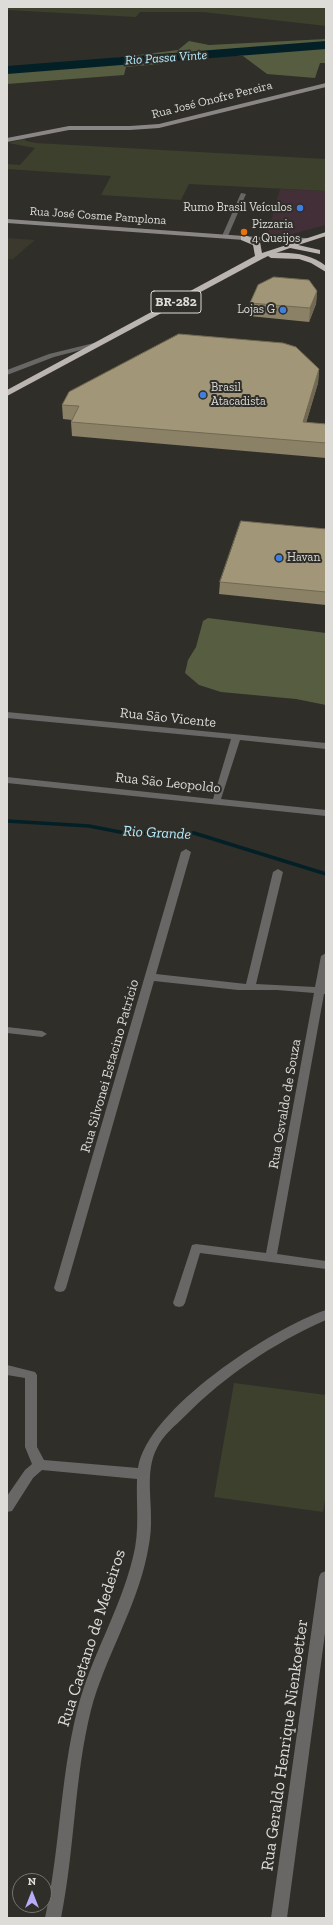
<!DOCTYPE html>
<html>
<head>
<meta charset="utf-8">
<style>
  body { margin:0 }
  #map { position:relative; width:333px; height:1925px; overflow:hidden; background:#2f2e29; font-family:"Zilla Slab",serif }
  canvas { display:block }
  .frame { position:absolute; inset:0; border:8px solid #dddcd9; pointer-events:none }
  .north { position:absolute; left:12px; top:1873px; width:40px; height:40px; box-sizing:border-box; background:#2f2e29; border:1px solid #75746f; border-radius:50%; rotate:0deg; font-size:11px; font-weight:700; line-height:16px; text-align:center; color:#dddcd9 }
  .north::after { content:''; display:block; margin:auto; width:14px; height:18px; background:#b6acf8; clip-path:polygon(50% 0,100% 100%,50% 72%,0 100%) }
</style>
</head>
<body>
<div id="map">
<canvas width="333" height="1925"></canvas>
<div class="frame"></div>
<div class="north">N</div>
</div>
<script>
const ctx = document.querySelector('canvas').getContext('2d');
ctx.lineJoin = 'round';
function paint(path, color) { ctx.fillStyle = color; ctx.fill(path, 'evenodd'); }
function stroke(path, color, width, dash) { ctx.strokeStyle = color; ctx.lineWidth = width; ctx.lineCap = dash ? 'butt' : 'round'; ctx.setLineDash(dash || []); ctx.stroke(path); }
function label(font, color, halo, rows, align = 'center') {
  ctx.font = font + ' "Zilla Slab",serif'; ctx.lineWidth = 4; ctx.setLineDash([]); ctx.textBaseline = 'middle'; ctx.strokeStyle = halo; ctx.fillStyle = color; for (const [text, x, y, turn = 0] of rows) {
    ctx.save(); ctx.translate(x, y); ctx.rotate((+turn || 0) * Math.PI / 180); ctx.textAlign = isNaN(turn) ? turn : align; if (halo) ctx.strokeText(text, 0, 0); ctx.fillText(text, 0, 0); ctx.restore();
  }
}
paint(new Path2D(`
  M280 189 326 191V225L285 236 267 235Z`), '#422f37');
paint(new Path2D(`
  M7 238 35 240 13 259H7Z`), '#3b382d');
paint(new Path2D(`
  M7 7H326V26L203 12H140L136 17 7 10Z
  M24 139 26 141 36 143 326 159V191L189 184 181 200 101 195 111 176 7 169V164L20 165 35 148 8 143Z
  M234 1383 326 1395V1494L323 1512 214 1497Z`), '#3c402c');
paint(new Path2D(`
  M326 39V63H320L315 78 267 74 243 56H188L172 59 161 64 126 67 124 75 7 84V67L99 60 178 50 189 41 209 45Z
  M208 618 326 633V705L296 699 221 692 199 685 185 673 188 660 196 647 203 621Z`), '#575d40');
stroke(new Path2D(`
  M7 821 89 826 130 834 167 832 194 833 326 874`), '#042027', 3.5);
paint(new Path2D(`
  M326 41V49L7 74V66Z`), '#042027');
paint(new Path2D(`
  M241 193 246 194 228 236 223 237 222 236Z
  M98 342 100 343V345L54 357 7 375V370L49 354Z
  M7 712 326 743V749L240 740 221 799 326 810V816L7 783V777L213 799 231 739 7 718Z
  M186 849 191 852 156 974 246 984 273 872 278 869 283 872 256 984 315 987 321 956 326 953V994H324L277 1254 326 1261V1269L200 1253 185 1303 183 1306 179 1307 175 1306 173 1303 192 1245 196 1244 266 1253 314 993 277 990H238L154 981 66 1288 64 1291 60 1292 56 1291 54 1288 181 852Z
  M7 1027 42 1031 47 1034 42 1037 7 1033Z
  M326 1310V1320C272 1344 226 1375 185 1416 175 1426 163 1435 157 1448 145 1471 152 1498 151 1524 151 1534 149 1545 147 1555 136 1609 105 1657 91 1710 74 1778 75 1849 61 1918H45C60 1850 60 1779 77 1711 90 1658 120 1611 133 1557 140 1530 136 1506 137 1479L42 1470 33 1478 12 1511 7 1512V1496L25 1470 32 1464 25 1447V1378L7 1375V1365L35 1372 37 1375V1447L44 1460 138 1468C147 1409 272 1328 326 1310Z
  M326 1571V1626L287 1918H271L319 1577 321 1573Z`), '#696766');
paint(new Path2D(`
  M326 83V87L159 128 130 130H69L7 142V138L69 126H130L159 124Z
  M7 219 258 237 307 238 310 240 307 242 258 241 7 223Z`), '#8a8685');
paint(new Path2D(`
  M326 232V236L298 245 320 250V254L290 248 276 253C294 252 312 255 326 266V272L311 263 299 259 271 258 268 256 262 259 7 396V390L255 256 253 245 241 240V236H247L260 242 262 253Z`), '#bbb5b2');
paint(new Path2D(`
  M317 291 316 304 309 322 249 316 250 303Z
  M319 369 318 383 306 423 326 424V458L72 436 71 422 72 420 63 419 62 405Z
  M326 529V605L219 594 220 582Z`), '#8a8166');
paint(new Path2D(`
  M317 291 316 304 309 322 310 308Z
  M319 369 318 383 302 437 303 422Z`), '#716953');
const building = new Path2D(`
  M274 277 309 280 317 291 310 308 250 303 258 285Z
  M179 334 283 343 296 347 319 369 303 422 326 424V443L71 422 79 406 62 405 69 392Z
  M241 521 326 529V592L220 582Z`);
paint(building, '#a19677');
stroke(building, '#716953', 1);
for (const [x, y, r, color] of [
  [300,208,4,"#3f7fe0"],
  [244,232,4,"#e8710a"],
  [283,310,4,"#3f7fe0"],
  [203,395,4,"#3f7fe0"],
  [279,558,4,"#3f7fe0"]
]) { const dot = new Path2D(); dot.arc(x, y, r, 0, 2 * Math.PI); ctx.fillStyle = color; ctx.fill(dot); stroke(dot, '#2f2e29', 1.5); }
label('12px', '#dddcd9', '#2f2e29', [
  ["Rua José Onofre Pereira",212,100,-14],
  ["Rua José Cosme Pamplona",98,216,4]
]);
label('12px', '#dddcd9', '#2f2e29', [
  ["Rumo Brasil Veículos",292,208,"right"],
  ["Pizzaria",252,225],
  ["4 Queijos",252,239],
  ["Lojas G",275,310,"right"],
  ["Brasil",211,388],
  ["Atacadista",211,402],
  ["Havan",287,558]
], 'left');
label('italic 13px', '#b4ebfc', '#2f2e29', [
  ["Rio Passa Vinte",166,58,-4]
]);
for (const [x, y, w] of [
  [176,302,50]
]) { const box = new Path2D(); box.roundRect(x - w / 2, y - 11, w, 22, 3); ctx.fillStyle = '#2f2e29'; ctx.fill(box); stroke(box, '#dddcd9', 1); }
label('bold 13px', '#dddcd9', null, [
  ["BR-282",176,302]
]);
label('14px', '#dddcd9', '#2f2e29', [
  ["Rua São Vicente",168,718,6],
  ["Rua São Leopoldo",168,783,6],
  ["Rua Silvonei Estacino Patrício",110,1066,-74],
  ["Rua Osvaldo de Souza",285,1104,-80]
]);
label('italic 15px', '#b4ebfc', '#2f2e29', [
  ["Rio Grande",157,833,3]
]);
label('17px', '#dddcd9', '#2f2e29', [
  ["Rua Caetano de Medeiros",92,1638,-72],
  ["Rua Geraldo Henrique Nienkoetter",285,1745,-82]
]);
</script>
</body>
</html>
